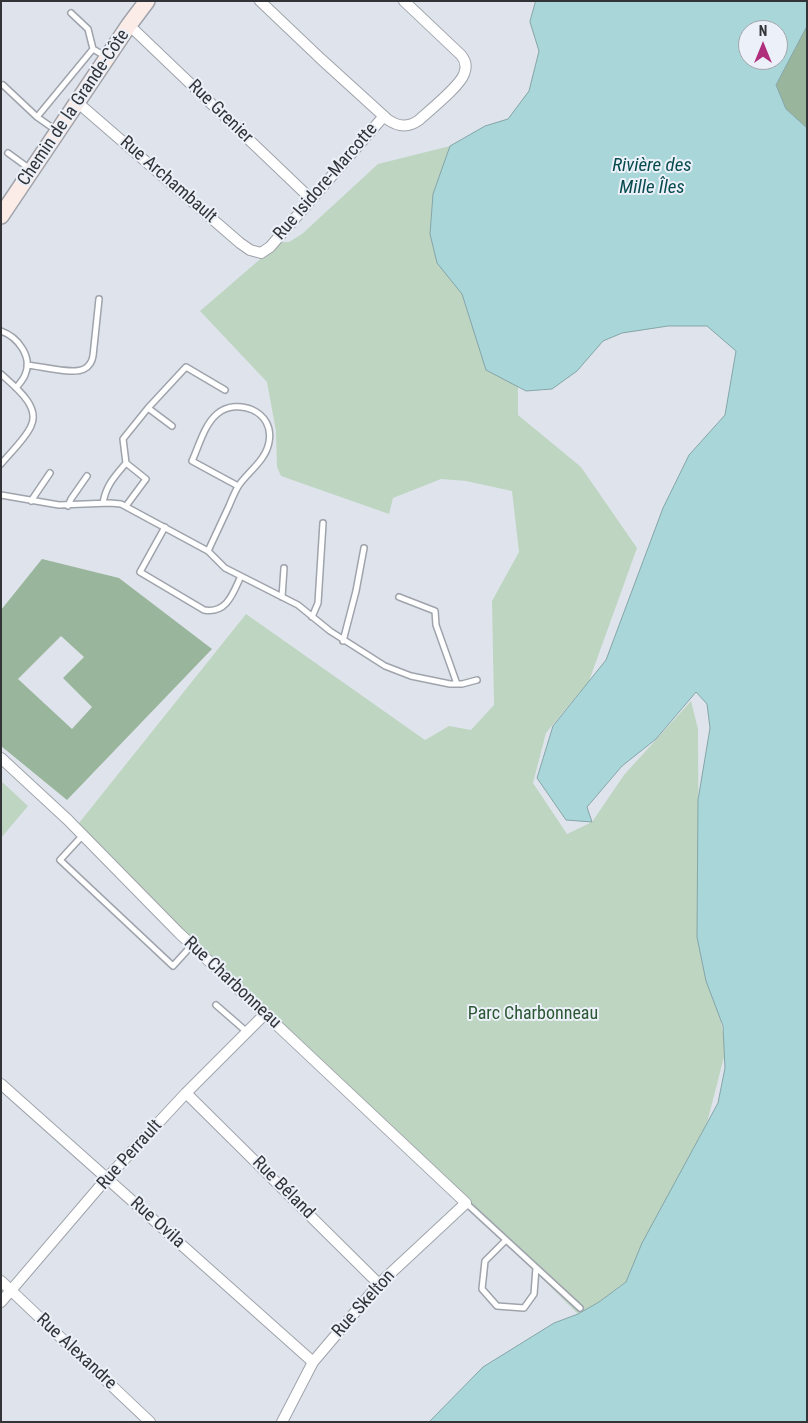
<!DOCTYPE html>
<html>
<head>
<meta charset="utf-8">
<style>
  body { margin:0 }
  #map { position:relative; width:808px; height:1423px; overflow:hidden; background:#dfe4ec; font-family:"Roboto Condensed",sans-serif }
  canvas { display:block }
  .frame { position:absolute; inset:0; border:2px solid #323437; pointer-events:none }
  .north { position:absolute; left:738px; top:20px; width:50px; height:50px; box-sizing:border-box; background:#ecf1f9; border:1px solid #a2a5ab; border-radius:50%; rotate:0deg; font-size:14px; font-weight:700; line-height:20px; text-align:center; color:#323437 }
  .north::after { content:''; display:block; margin:auto; width:18px; height:22px; background:#b02f7c; clip-path:polygon(50% 0,100% 100%,50% 72%,0 100%) }
</style>
</head>
<body>
<div id="map">
<canvas width="808" height="1423"></canvas>
<div class="frame"></div>
<div class="north">N</div>
</div>
<script>
const ctx = document.querySelector('canvas').getContext('2d');
ctx.lineJoin = 'round';
function paint(path, color) { ctx.fillStyle = color; ctx.fill(path, 'evenodd'); }
function stroke(path, color, width, dash) { ctx.strokeStyle = color; ctx.lineWidth = width; ctx.lineCap = dash ? 'butt' : 'round'; ctx.setLineDash(dash || []); ctx.stroke(path); }
function label(font, color, halo, rows, align = 'center') {
  ctx.font = font + ' "Roboto Condensed",sans-serif'; ctx.lineWidth = 4; ctx.setLineDash([]); ctx.textBaseline = 'middle'; ctx.strokeStyle = halo; ctx.fillStyle = color; for (const [text, x, y, turn = 0] of rows) {
    ctx.save(); ctx.translate(x, y); ctx.rotate((+turn || 0) * Math.PI / 180); ctx.textAlign = isNaN(turn) ? turn : align; if (halo) ctx.strokeText(text, 0, 0); ctx.fillText(text, 0, 0); ctx.restore();
  }
}
paint(new Path2D(`
  M536 1 736 351 707 326H668L622 333 603 341 577 371 552 389 518 387V415L581 467 637 548 589 681 546 733 533 783 567 834 592 822 624 775 691 701 698 729 699 904 726 1049 707 1123 626 1282 599 1302 578 1314 466 1203 75 828 246 614 425 740 449 726 471 730 494 705 492 601 519 552 512 491 466 481 441 479 393 498 389 514 281 476 277 467 276 431 267 382 200 311 280 242H289L302 234 378 164 450 146 485 126 508 119 529 91 539 51 530 22Z
  M1 781 28 806 1 838Z`), '#bed5c1');
paint(new Path2D(`
  M807 26V128L786 109 776 85Z
  M42 559 119 578 212 649 67 800 1 746V610ZM61 636 84 657 63 678 92 707 72 729 18 679Z`), '#99b59c');
const water = new Path2D(`
  M536 1H807V26L776 85 786 109 807 128V1422H429L483 1367 554 1323 578 1314 599 1302 626 1282 642 1243 718 1103 725 1068 723 1026 706 981 697 937 698 800 710 728 707 704 696 692 656 739 622 766 587 807 592 822 566 820 537 778 553 726 606 660 663 508 689 455 725 415 736 351 707 326H668L622 333 603 341 577 371 552 389 526 391 486 370 462 294 437 263 430 234 433 194 450 146 485 126 508 119 529 91 539 51 530 22ZM748 30H778V60H748Z`);
paint(water, '#a9d6d9');
stroke(water, '#85a5a8', 1);
const service = new Path2D(`
  M71 13 88 29 93 49
  M3 85 37 117
  M57 131 37 117 93 49 105 56
  M8 153 30 169
  M1 331C18 337 33 357 25 375 23 380 19 384 16 388
  M27 365C40 366 73 375 84 369 90 366 92 362 93 356L99 299
  M1 374C14 386 41 406 31 426 26 438 10 453 1 464
  M148 408 172 426
  M126 463 123 439 148 408 186 367 225 390
  M1 495 59 505 110 503 121 504 208 551 225 568 298 605 330 631 385 666 411 676 450 684H462L477 680
  M31 501 50 473
  M103 503C106 485 115 476 126 463L146 479 126 506
  M68 506 71 499 87 476
  M165 527 140 572 204 610C227 614 233 593 241 576
  M208 551C215 536 222 521 229 506 232 499 235 491 239 485 249 471 266 460 269 442 275 411 237 397 217 414 204 425 199 446 192 461L238 486
  M282 597 284 568
  M399 597 435 611 436 625 457 684
  M312 617 318 603 323 523
  M343 641 356 591 364 548
  M83 835 60 860 173 966 192 945
  M216 1005 247 1032
  M466 1203 580 1308
  M506 1240 485 1261 482 1289 497 1306 524 1308 534 1294 536 1268`);
const minor = new Path2D(`
  M260 1 321 59 387 119C398 127 408 128 419 120 430 110 460 86 464 74 467 67 466 61 461 55L404 1
  M129 25 311 199
  M77 102 240 243 250 250 261 253 270 247 384 116
  M1 758 68 820 179 933 466 1203 379 1284 313 1362 282 1422
  M1 1084 313 1362
  M186 1093 379 1284
  M1 1281 150 1422
  M1 1302 107 1178 186 1093 265 1014`);
const secondary = new Path2D(`
  M1 216 129 25 147 1`);
stroke(service, '#9fa3ab', 8);
stroke(minor, '#9fa3ab', 12);
stroke(secondary, '#9fa3ab', 18);
stroke(service, '#fff', 5);
stroke(minor, '#fff', 10);
stroke(secondary, '#fbece8', 15);
label('18px', '#323437', '#ecf1f9', [
  ["Chemin de la Grande-Côte",74,108,-56],
  ["Rue Grenier",220,112,44],
  ["Rue Archambault",168,180,41],
  ["Rue Isidore-Marcotte",326,182,-49],
  ["Rue Charbonneau",232,983,43],
  ["Rue Perrault",130,1155,-48],
  ["Rue Béland",283,1188,45],
  ["Rue Ovila",157,1223,42],
  ["Rue Skelton",364,1304,-48],
  ["Rue Alexandre",76,1352,43]
]);
label('18px', '#2b5733', '#ecf1f9', [
  ["Parc Charbonneau",533,1014]
]);
label('italic 19px', '#074b4f', '#ecf1f9', [
  ["Rivière des",652,166],
  ["Mille Îles",652,188]
]);
</script>
</body>
</html>
